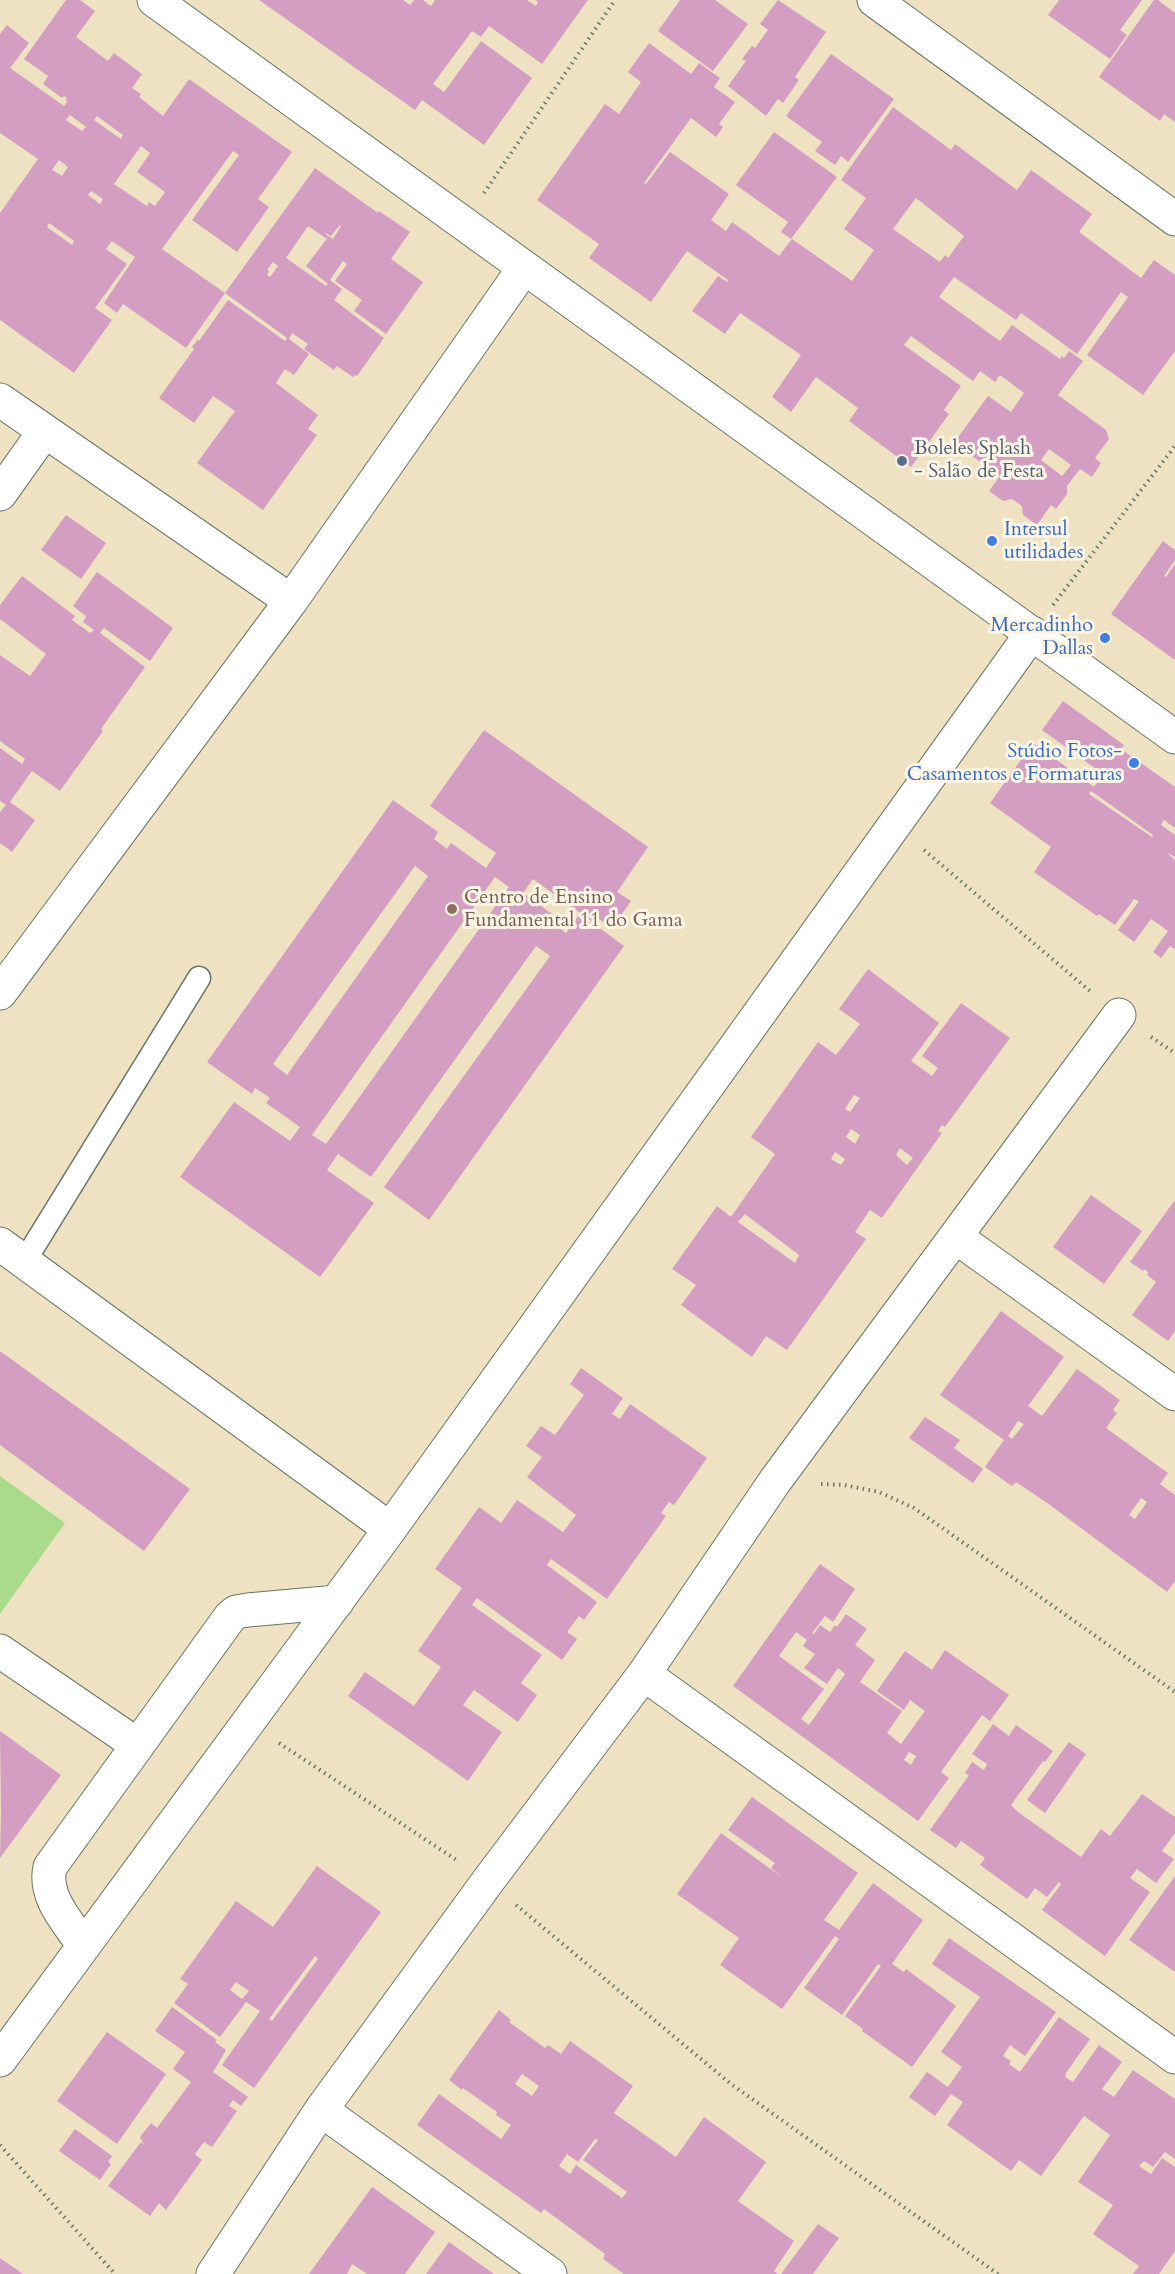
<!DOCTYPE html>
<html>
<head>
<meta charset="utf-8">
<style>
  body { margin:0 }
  canvas { display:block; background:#eee2c2 }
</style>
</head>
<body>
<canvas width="1175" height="2274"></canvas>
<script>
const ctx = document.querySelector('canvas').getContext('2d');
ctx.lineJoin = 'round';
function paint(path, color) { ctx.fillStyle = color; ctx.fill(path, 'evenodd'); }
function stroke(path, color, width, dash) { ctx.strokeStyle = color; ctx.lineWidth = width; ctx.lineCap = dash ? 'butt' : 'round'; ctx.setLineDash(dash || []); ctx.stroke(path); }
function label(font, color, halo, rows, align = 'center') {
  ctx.font = font + ' Cardo,serif'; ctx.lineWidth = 6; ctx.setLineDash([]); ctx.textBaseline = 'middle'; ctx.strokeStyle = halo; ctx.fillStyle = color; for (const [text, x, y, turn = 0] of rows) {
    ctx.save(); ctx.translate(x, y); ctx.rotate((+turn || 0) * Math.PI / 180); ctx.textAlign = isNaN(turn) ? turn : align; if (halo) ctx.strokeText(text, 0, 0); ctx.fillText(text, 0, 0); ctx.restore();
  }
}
paint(new Path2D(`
  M0 1476 65 1523 0 1614Z`), '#a9db8a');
paint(new Path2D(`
  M66 0H80L95 11 76 37 108 61 114 53 142 74 132 88 141 94 139 97 163 116 189 79 292 152 258 199 269 207 237 252 192 220 239 155 233 151 162 249 225 293 186 348 123 304 117 313 104 303 135 257 112 241 106 249 127 264 95 308 112 320 74 373 0 320V213L38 159 0 133V34L7 25 29 43 10 68 64 106 67 102 66 100 67 98 64 96 62 98 43 84 48 76 24 59ZM70 115 86 127 82 131 66 120ZM97 116 123 135 121 139 94 120ZM141 146 150 153 137 172 165 192 155 206 149 202 147 206 114 184ZM59 160 68 167 62 176 52 170ZM91 191 103 199 100 204 88 195ZM49 223 74 241 72 245 47 227Z
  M259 0H403L410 5 414 0H423L431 6 435 0H527L536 6 538 2 535 0H588L542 64 489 26 481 37 472 31 433 84 444 92 481 41 532 78 484 145 422 100 415 110Z
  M680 0H715L748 24 713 71 658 31Z
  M778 0 826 32 795 77 799 80 783 103 778 99 766 116 728 86 746 61 742 59 752 46 755 48 768 30 760 24Z
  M1059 0H1142L1120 30 1127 35 1110 59 1048 15Z
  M1154 0H1158L1175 13V122L1164 114 1160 121 1099 77Z
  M649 43 691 74 699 63 720 78 714 87 735 102 719 124 723 127 716 137 691 118 644 183 646 184 670 152 729 194 711 220 726 231 732 222 779 256 792 239 852 281 874 250 844 229 866 198 841 180 893 107 951 150 955 144 1017 190 1031 170 1092 214 1079 232 1141 278 1154 260 1175 275V351L1143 395 1087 355 1128 297 1121 292 1077 354 1021 313 1016 320 954 277 939 297 1000 341 1012 325 1060 359 1062 356 1064 358 1069 351 1083 361 1058 395 1106 430 1109 439 1095 458 1101 463 1092 477 1080 469 1067 486V494L1056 509 1051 505 1037 525 1023 515 1022 506 1012 499 1003 501 989 491 1000 476 954 443 988 396 1011 412 1024 393 1000 375 995 382 980 371 973 381 911 336 904 345 961 386 944 410 949 414 911 467 849 421 858 408 816 377 791 412 772 397 801 355 740 313 725 334 692 311 718 276 727 282 728 280 687 251 651 302 589 258 599 244 537 200 605 104 619 114 641 82 628 72ZM916 198 964 236 948 258 945 255 940 262 893 229ZM1049 449 1071 465 1062 476 1041 460Z
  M831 54 894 99 848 162 841 156 835 165 815 151 822 142 786 116Z
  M774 132 837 177 791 239 781 232 788 222 736 185Z
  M315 168 378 213 379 211 410 232 391 259 423 282 386 334 354 311 362 300 335 281 347 264 343 261 330 280 342 289 334 300 384 338 357 376 355 375 353 377 337 366 334 370 304 349 308 344 292 333 289 339 309 354 294 375 285 369 276 383 318 415 308 429 317 435 263 510 197 463 235 411 213 396 194 423 159 398 194 349 192 347 198 339 199 341 228 300 285 341 287 338 225 293ZM340 225 341 226 333 239 329 236 306 266 328 284 326 286 286 258 308 226 327 239 328 236 324 232 331 236ZM273 262 278 266 270 277 267 275 269 271 267 270Z
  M66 515 106 543 81 579 41 550Z
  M1163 541 1175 550V560L1164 576 1166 577 1175 564V660L1111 614Z
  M97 572 173 628 150 661 104 628 100 633 145 667 101 729 103 731 60 791 32 771 10 802 35 820 12 852 0 843V812L6 805 0 801V748L22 764 25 759 0 741V655L30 676 46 654 0 619V605L22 576 75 616 72 620 90 633 94 630 83 622 86 616 73 606Z
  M1063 701 1124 745 1121 749 1175 787V828L1164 820 1161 825 1175 835V857L1166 852 1175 860V949L1170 946 1161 958 1153 952 1168 931 1151 919 1134 942 1118 930 1139 901 1134 899 1115 925 1099 914 1097 916 1034 872 1051 847 990 803 1033 743 1094 787 1103 774 1042 730ZM1091 791 1153 835 1152 837 1089 794Z
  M484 730 648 847 617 892 631 901 612 928 599 919 594 924 624 946 429 1220 384 1187 550 956 536 946 371 1177 338 1154 327 1170 374 1203 320 1277 180 1177 234 1102 290 1141 300 1127 266 1103 270 1098 255 1088 252 1094 207 1062 393 800 438 832 434 839 447 849 451 843 486 868 496 853 430 806ZM415 866 428 876 287 1075 273 1064ZM495 877 509 887 326 1144 312 1135ZM533 879 593 922 592 924 579 915 566 933 552 923 556 917 523 893Z
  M868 969 939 1023 911 1061 932 1076 938 1068 922 1056 961 1003 1010 1038 945 1127 942 1125 938 1131 942 1133 882 1218 870 1210 855 1232 866 1239 787 1350 766 1336 752 1357 681 1305 696 1285 672 1269 717 1206 731 1217 775 1154 751 1137 818 1042 836 1055 860 1024 839 1009ZM854 1095 860 1098 850 1112 845 1109ZM851 1129 860 1135 855 1144 846 1137ZM900 1148 913 1158 907 1165 896 1155ZM835 1152 845 1159 841 1165 831 1159ZM745 1214 799 1255 795 1263 738 1222Z
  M1091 1195 1142 1231 1104 1284 1053 1247Z
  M1175 1200V1331L1168 1341 1132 1315 1156 1282 1147 1275 1148 1272 1144 1269 1143 1271 1130 1262Z
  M1001 1311 1064 1357 1028 1406 1042 1416 1077 1369 1120 1400 1113 1410 1117 1413 1106 1428 1168 1473 1160 1484 1175 1495V1581L1167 1592 1050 1505 1016 1482 1012 1486 1009 1484 985 1467 1004 1440 940 1395ZM1018 1421 1024 1424 1012 1439 1008 1436ZM1141 1498 1147 1502 1135 1519 1129 1515Z
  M0 1351 190 1489 144 1551 0 1445Z
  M581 1368 623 1398 612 1414 620 1419 630 1404 707 1458 674 1505 669 1502 661 1513 666 1516 607 1599 551 1559 547 1565 597 1602 584 1620 579 1616 567 1632 577 1639 562 1660 477 1598 472 1605 542 1655 521 1683 537 1695 518 1722 474 1690 463 1705 502 1732 468 1781 348 1696 365 1672 414 1706 441 1667 418 1651 462 1588 435 1569 479 1507 501 1523 517 1500 563 1532 576 1515 527 1477 542 1457 526 1446 541 1426 555 1435 584 1395 570 1384Z
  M925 1417 960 1440 954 1448 983 1469 973 1483 909 1438Z
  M820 1564 855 1589 833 1622 825 1616 812 1633 814 1634 820 1625 830 1632 835 1625 837 1627 846 1614 867 1629 855 1645 875 1660 860 1682 902 1711 887 1733 901 1744 925 1711 910 1700 904 1710 877 1691 905 1651 932 1670 945 1650 1009 1695 990 1721 982 1715 941 1772 949 1778 918 1821 733 1686ZM796 1632 807 1640 803 1646 815 1654 804 1668 827 1684 838 1668 845 1674 809 1725 801 1719 824 1689 779 1656ZM909 1752 916 1756 911 1765 904 1760Z
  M993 1724 1009 1736 1016 1725 1053 1751 1045 1762 1043 1761 1011 1805 1018 1812 1081 1857 1101 1829 1110 1836 1142 1794 1175 1817V1833L1162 1851 1174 1859 1156 1883 1137 1869 1130 1878 1150 1892 1105 1956 1042 1910 1061 1884 1059 1882 1047 1897 1035 1888 1027 1899 980 1865 985 1858 961 1841 956 1848 930 1830 969 1775 965 1773 972 1762 984 1770 987 1764 972 1754Z
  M0 1731 61 1775 0 1858 1 1812Z
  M1069 1742 1086 1754 1045 1813 1027 1800Z
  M752 1797 858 1873 824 1920 839 1930 873 1883 923 1920 892 1964 904 1972 906 1969 956 2006 912 2067 862 2031 863 2029 845 2016 881 1966 878 1964 842 2015 804 1988 839 1939 835 1936 782 2009 720 1965 739 1938 677 1894 721 1833 783 1878 771 1868 775 1863 728 1830Z
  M317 1866 381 1912 254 2088 222 2065 260 2011 246 2002 220 2037 174 2003 188 1984 180 1979 236 1901 273 1927ZM315 1956 318 1959 272 2021 269 2019ZM236 1982 249 1991 242 1999 230 1990Z
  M1175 1876V1972L1129 1940Z
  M949 1938 1056 2012 1025 2056 1010 2045 1003 2056 1011 2061 1009 2064 1020 2072 1059 2017 1090 2039 1066 2073 1065 2077 1073 2082 1099 2045 1122 2062 1102 2089 1114 2097 1133 2070 1175 2099V2159L1165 2152 1153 2167 1144 2161 1139 2166 1151 2174 1162 2158 1175 2167V2251L1159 2274H1133L1139 2266 1093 2234 1113 2205 1078 2182 1110 2135 1084 2116 1041 2176 1019 2160 1011 2171 947 2125 963 2102 951 2094 935 2116 909 2097 927 2072 948 2087 962 2067 941 2052 980 1997 932 1964Z
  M172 2007 217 2040 215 2042 226 2050 213 2072 248 2097 241 2106 233 2100 229 2106 237 2111 212 2147 204 2142 195 2154 202 2160 166 2210 159 2203 150 2216 108 2186 141 2142 144 2145 140 2137 151 2123 157 2128 191 2082 173 2069 185 2052 155 2031Z
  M499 2010 511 2020 509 2022 545 2048 548 2045 561 2054 570 2041 633 2086 614 2113 676 2157 704 2117 766 2162 738 2201 794 2241 774 2271 778 2274H624L603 2259 605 2254 544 2209 541 2213 417 2125 439 2094 501 2139 511 2125 496 2115 497 2112 463 2088 462 2090 449 2080ZM522 2074 539 2086 532 2096 515 2084ZM595 2139 598 2140 583 2160 627 2192 622 2198 576 2165 570 2174 559 2166 567 2154 578 2162Z
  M107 2032 166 2074 117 2144 57 2101Z
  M75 2129 112 2156 108 2162 111 2164 100 2180 59 2151Z
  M372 2187 435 2232 405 2274H367L352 2264 347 2274H309Z
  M818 2224 839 2238 813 2274H781Z
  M449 2242 494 2274H426Z
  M0 2258 23 2274H0Z`), '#d49ec3');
const service = new Path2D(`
  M24 1262 199 978`);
const minor = new Path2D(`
  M874 0 1175 219
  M0 400 291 601
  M0 494 44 432
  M0 993 291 601 524 268
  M956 1237 1175 1394
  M0 1244 390 1529
  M0 1651 136 1744
  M644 1674 1175 2057
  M84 1946C68 1922 43 1897 50 1867L230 1617 236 1612 248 1610 337 1602
  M0 2060 390 1529 1032 633
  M321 2110 550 2274
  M213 2274 321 2110 488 1881 644 1674 775 1481 1119 1015`);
const tertiary = new Path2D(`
  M154 0 1175 737`);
stroke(service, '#677766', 25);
stroke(minor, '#677766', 35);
stroke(tertiary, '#677766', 35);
stroke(new Path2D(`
  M484 193 615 0
  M1053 605 1175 446
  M924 850 1090 991
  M1151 1037 1175 1053
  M821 1484 844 1485 879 1492 914 1508 1175 1692
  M279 1743 458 1861
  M516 1905 731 2084 998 2274
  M0 2145 115 2274`), '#677766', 4, [1.5, 4.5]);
stroke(service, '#fff', 22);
stroke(minor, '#fff', 33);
stroke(tertiary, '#fff', 33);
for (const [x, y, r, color] of [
  [902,461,6,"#5c6f8a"],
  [992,541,6,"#3f7fe0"],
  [1105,638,6,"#3f7fe0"],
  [1134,763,6,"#3f7fe0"],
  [452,909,6,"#8d6e63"]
]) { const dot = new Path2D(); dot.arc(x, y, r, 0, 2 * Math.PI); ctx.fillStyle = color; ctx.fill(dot); stroke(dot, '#fcf5e5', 2); }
label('20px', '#4e5e75', '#fcf5e5', [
  ["Boleles Splash",914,449],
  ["- Salão de Festa",914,472]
], 'left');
label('20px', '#366cbe', '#fcf5e5', [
  ["Intersul",1004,530,"left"],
  ["utilidades",1004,553,"left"],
  ["Mercadinho",1093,626],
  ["Dallas",1093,649],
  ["Stúdio Fotos-",1122,752],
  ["Casamentos e Formaturas",1122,775]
], 'right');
label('20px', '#785e54', '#fcf5e5', [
  ["Centro de Ensino",464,898],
  ["Fundamental 11 do Gama",464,921]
], 'left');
</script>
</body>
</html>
